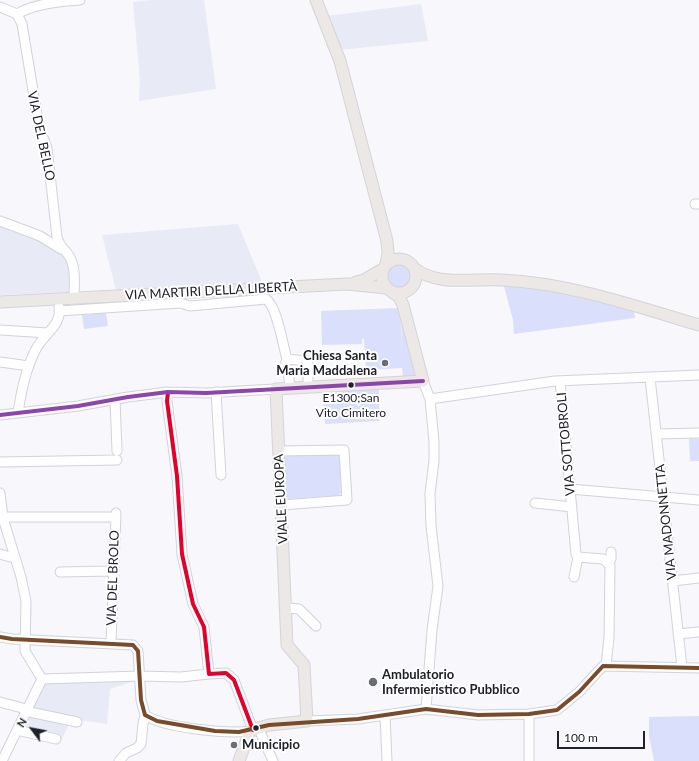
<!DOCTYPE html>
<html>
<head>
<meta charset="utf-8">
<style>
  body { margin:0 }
  #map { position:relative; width:699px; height:761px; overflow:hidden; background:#f7f7fc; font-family:Lato,sans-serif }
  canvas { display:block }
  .north { position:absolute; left:12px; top:709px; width:40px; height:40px; -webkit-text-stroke:3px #fff; paint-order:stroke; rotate:302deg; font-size:11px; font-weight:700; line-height:16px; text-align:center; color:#20222a }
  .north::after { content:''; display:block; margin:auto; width:14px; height:18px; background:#20222a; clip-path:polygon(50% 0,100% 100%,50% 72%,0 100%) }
  .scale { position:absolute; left:557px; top:731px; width:88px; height:18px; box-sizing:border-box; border:2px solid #20222a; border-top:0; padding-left:5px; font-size:12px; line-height:14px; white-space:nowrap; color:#20222a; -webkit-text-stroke:3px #fff; paint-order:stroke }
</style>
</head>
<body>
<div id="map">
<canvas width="699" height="761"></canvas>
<div class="north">N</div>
<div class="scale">100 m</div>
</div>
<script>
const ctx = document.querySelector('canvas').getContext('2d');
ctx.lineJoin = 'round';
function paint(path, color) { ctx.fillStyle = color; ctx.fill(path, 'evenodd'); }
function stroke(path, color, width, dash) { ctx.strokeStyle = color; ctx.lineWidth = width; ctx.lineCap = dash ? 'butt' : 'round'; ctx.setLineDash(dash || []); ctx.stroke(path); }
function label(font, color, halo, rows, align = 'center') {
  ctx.font = font + ' Lato,sans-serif'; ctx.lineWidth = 4; ctx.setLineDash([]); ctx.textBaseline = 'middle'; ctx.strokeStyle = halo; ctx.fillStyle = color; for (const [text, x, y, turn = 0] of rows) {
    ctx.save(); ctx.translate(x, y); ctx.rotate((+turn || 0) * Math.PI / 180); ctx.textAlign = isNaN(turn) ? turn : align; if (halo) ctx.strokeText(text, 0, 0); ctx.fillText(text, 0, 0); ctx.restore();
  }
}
paint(new Path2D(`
  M152 0H204L216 89 139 101 140 80 133 2Z
  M421 4 428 41 339 50 327 16Z
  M0 223 58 248 69 263 71 286 68 292 0 295Z
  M238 224 262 282 116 290 102 235Z
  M135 676V681L110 689 107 724 72 719 61 740 19 730 40 683Z`), '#e8eaf6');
paint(new Path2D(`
  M386 276a13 13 0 1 1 26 0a13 13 0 1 1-26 0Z
  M503 283 544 287 634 311 635 318 514 334 513 320Z
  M400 308 402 353 401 309 419 375 414 379 403 380 402 368 366 370 364 339H362V344L322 345 321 311Z
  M106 313 108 326 84 329 82 315Z
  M379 386V421L325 424 322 388Z
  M689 439H699V461H690Z
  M340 452 341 494 335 496 286 499 284 455Z
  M699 716V761H654L649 736V717Z`), '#dadffb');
const minor = new Path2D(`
  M0 7 17 14 22 24 39 127 47 148 57 237C61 249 61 245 67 253 77 265 74 284 74 298
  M17 14C36 3 59 2 80 0
  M695 204H699
  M0 221 40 236 61 249
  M59 311 180 303 190 306 266 299C277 306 283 346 287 359L285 366 288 370 290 388
  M0 330 48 333
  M287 359 307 361 308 368 306 370H288
  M0 362 29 366
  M308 368V387
  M650 378 682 667
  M423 381 430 399 434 442V461L430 493 431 526 438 586 432 630 426 709
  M560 381 576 554 578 557 603 559 610 565 609 637 606 666
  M168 392 167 401 177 476 182 554 193 604 204 627 209 674 226 673 234 680 253 730
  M216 392 221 475
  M115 399 117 451
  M430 399 555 381 699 375
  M18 413C21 392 26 368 36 349 43 335 63 324 59 307
  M0 415 78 406 128 397 168 392 206 393 276 389
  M656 434 699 433
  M279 451 344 450 347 500 282 505
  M0 462 117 460
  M570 489 699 500
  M0 493 3 518 21 577 26 601 25 651 42 679
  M535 503 572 507
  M0 517H116
  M0 554 14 558
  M608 563 611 559V552
  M60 572 113 571
  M574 577 578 557
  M673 581 699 578
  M287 608 299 609 316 626
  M678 634 699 632
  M0 637 12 639 133 645 138 651 141 700 145 715C164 728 227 734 250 731
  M111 643 116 513
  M42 679 140 676 181 677 209 674
  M0 702 26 709
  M25 711 77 722
  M529 714V761
  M385 715 387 761
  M307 721 358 719 426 709 478 715 529 714 557 710 579 692 603 666 699 668
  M258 727 273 761
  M17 730 56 739
  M2 761 42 679
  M119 761 126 753 137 748 141 744 143 724 145 715`);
const major = new Path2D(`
  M316 0 340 61 387 241 388 253 386 265
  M382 276a17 17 0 1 1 34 0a17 17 0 1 1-34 0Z
  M414 268C438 287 473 278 502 280 569 283 635 306 699 325
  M356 282 364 280 383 269
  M0 302 347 284 386 288
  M239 761 250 731 269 725 307 721 304 665 287 645 276 389 423 381 403 305 399 297 392 292`);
stroke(minor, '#d1d3d9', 11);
stroke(major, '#d4d4d8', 13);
stroke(minor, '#fefeff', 9);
stroke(major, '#ece8e5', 11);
stroke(new Path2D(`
  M168 392 167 401 177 476 182 554 193 604 204 627 209 674 226 673 234 680 253 730`), '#e4002b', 4);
stroke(new Path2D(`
  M0 415 78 406 128 397 168 392 206 393 423 381`), '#8e44ad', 4);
stroke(new Path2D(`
  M0 637 12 639 133 645 138 651 141 700 145 715 157 721 215 731 239 732 269 725 358 719 426 709 478 715 529 714 557 710 579 692 603 666 699 668`), '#7a4b2a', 4);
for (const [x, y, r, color] of [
  [385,363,4,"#6b6d74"],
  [351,385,3.5,"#20222a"],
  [373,682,5,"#6b6d74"],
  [256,728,3.5,"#20222a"],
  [234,745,4,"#6b6d74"]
]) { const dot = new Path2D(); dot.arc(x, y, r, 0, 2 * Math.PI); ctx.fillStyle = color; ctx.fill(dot); stroke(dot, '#fff', 1.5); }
label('12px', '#20222a', '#fff', [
  ["E1300;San",351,398],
  ["Vito Cimitero",351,413]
]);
label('13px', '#20222a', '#fff', [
  ["VIA DEL BELLO",41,136,78],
  ["VIA MARTIRI DELLA LIBERTÀ",211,291,-3],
  ["VIA SOTTOBROLI",566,444,-95],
  ["VIALE EUROPA",281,499,-93],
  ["VIA MADONNETTA",666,522,-96],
  ["VIA DEL BROLO",113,578,-88]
]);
label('bold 13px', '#20222a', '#fff', [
  ["Chiesa Santa",377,356,"right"],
  ["Maria Maddalena",377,371,"right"],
  ["Ambulatorio",382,675],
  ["Infermieristico Pubblico",382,690],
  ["Municipio",242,745]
], 'left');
</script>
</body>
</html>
